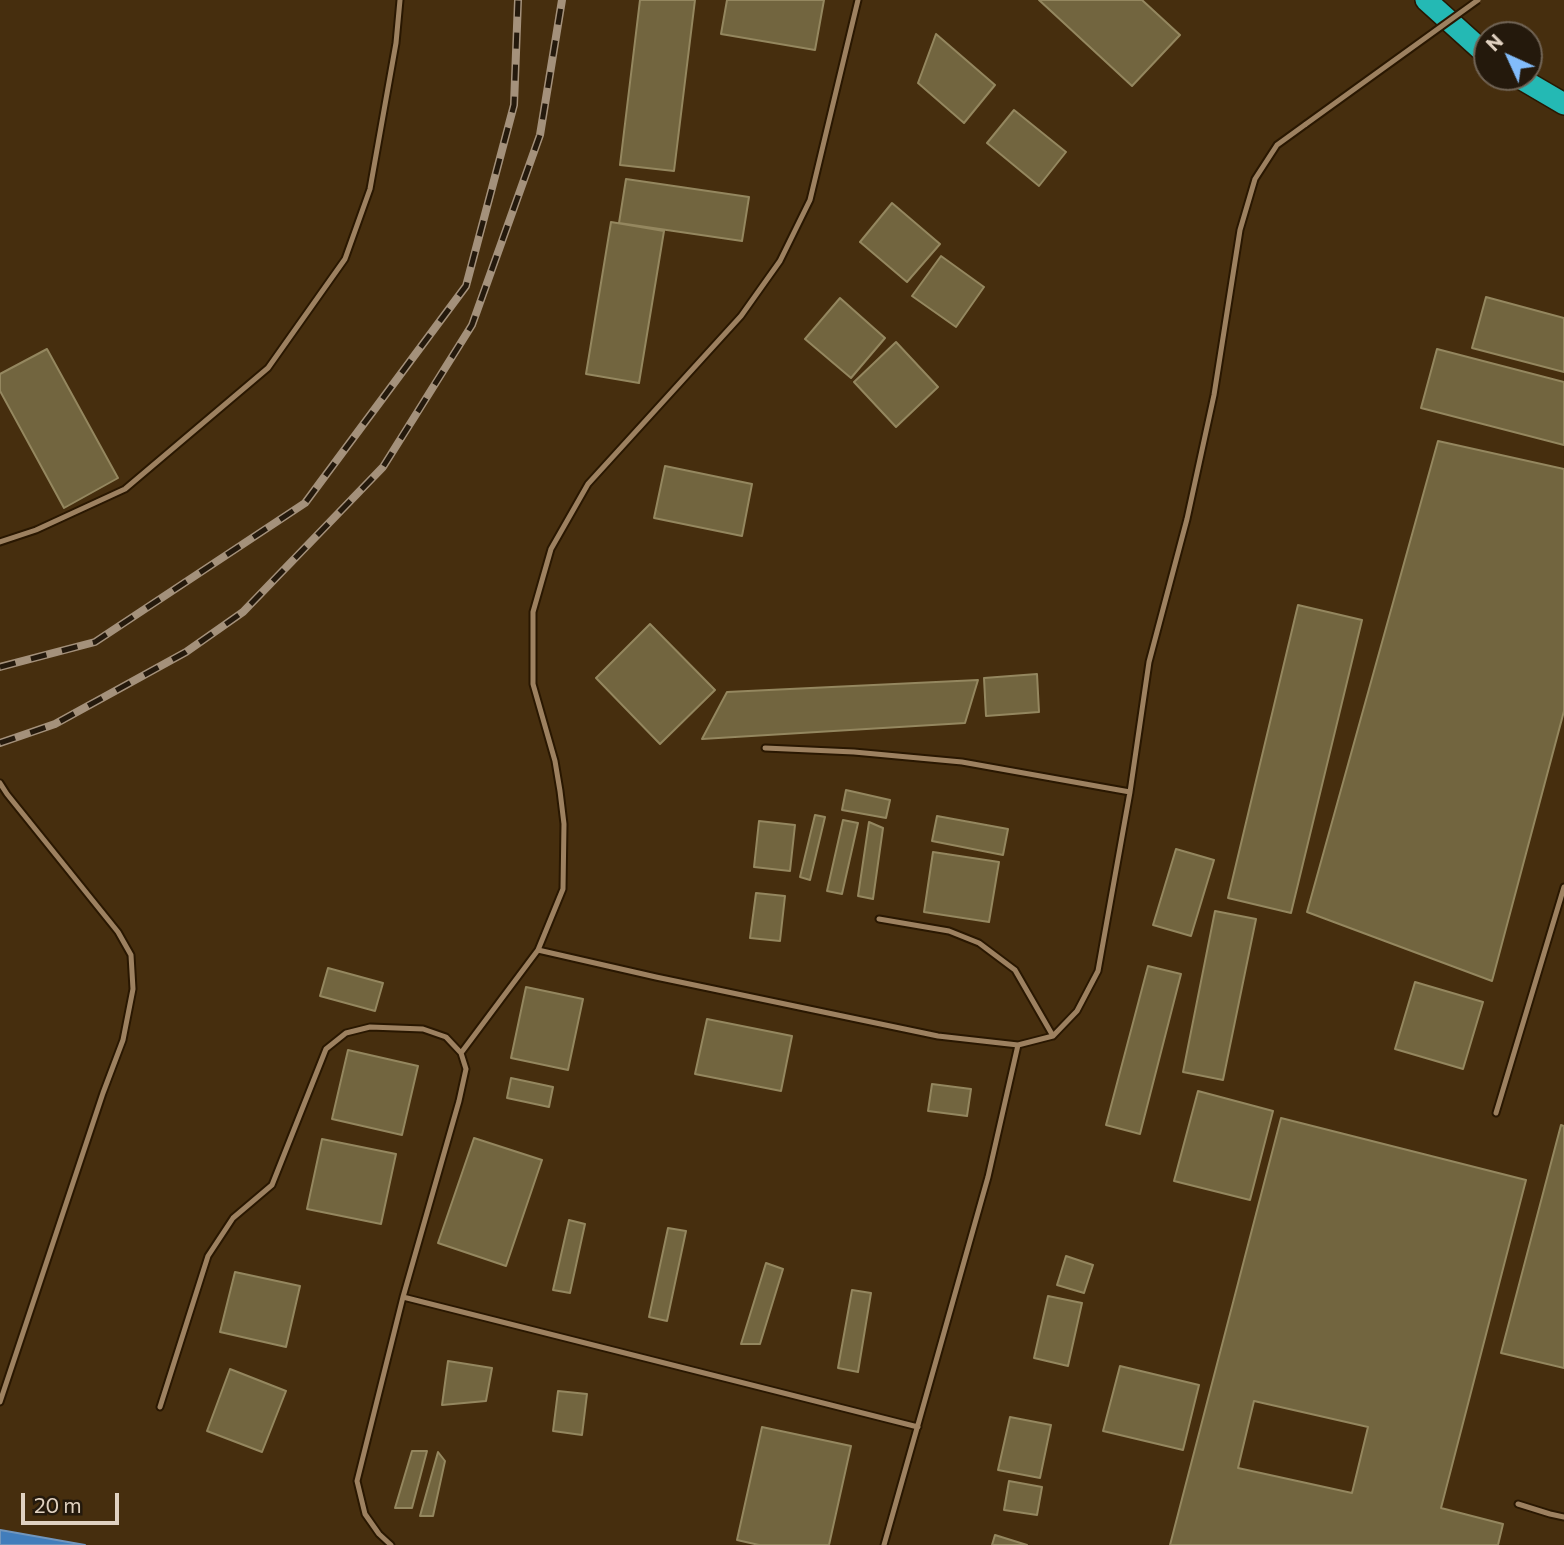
<!DOCTYPE html>
<html>
<head>
<meta charset="utf-8">
<style>
  body { margin:0 }
  #map { position:relative; width:1564px; height:1545px; overflow:hidden; background:#462e0e; font-family:Commissioner,sans-serif }
  canvas { display:block }
  .north { position:absolute; left:1473px; top:21px; width:70px; height:70px; box-sizing:border-box; background:#24190c; border:2px solid #706354; border-radius:50%; rotate:315deg; font-size:19px; font-weight:700; line-height:28px; text-align:center; color:#e1d2c1 }
  .north::after { content:''; display:block; margin:auto; width:24px; height:32px; background:#82bcfa; clip-path:polygon(50% 0,100% 100%,50% 72%,0 100%) }
  .scale { position:absolute; left:21px; top:1493px; width:98px; height:32px; box-sizing:border-box; border:4px solid #e1d2c1; border-top:0; padding-left:9px; font-size:21px; line-height:24px; white-space:nowrap; color:#e1d2c1; -webkit-text-stroke:5px #24190c; paint-order:stroke }
</style>
</head>
<body>
<div id="map">
<canvas width="1564" height="1545"></canvas>
<div class="north">N</div>
<div class="scale">20 m</div>
</div>
<script>
const ctx = document.querySelector('canvas').getContext('2d');
ctx.lineJoin = 'round';
function paint(path, color) { ctx.fillStyle = color; ctx.fill(path, 'evenodd'); }
function stroke(path, color, width, dash) { ctx.strokeStyle = color; ctx.lineWidth = width; ctx.lineCap = dash ? 'butt' : 'round'; ctx.setLineDash(dash || []); ctx.stroke(path); }
const water = new Path2D(`
  M0 1530 6 1531 85 1545H0Z`);
paint(water, '#417dbb');
stroke(water, '#7196bd', 2);
const building = new Path2D(`
  M640 0H695L674 171 620 165Z
  M727 0H824L815 50 721 34Z
  M1039 0H1142L1180 35 1132 86Z
  M936 34 995 85 964 123 918 83Z
  M1014 110 1066 152 1039 186 987 143Z
  M626 179 749 197 742 241 619 223Z
  M892 203 940 244 907 282 860 242Z
  M611 222 664 231 639 383 586 374Z
  M941 256 984 287 956 327 912 296Z
  M1486 297 1564 318V372L1472 348Z
  M840 298 885 338 851 378 805 339Z
  M896 342 938 387 896 427 854 382Z
  M47 349 118 478 64 508 0 391V374Z
  M1437 349 1564 382V445L1421 408Z
  M1438 441 1564 469V711L1492 981 1307 912Z
  M665 466 752 484 742 536 654 518Z
  M1298 605 1362 620 1291 913 1228 898Z
  M650 624 715 690 660 744 596 678Z
  M1037 674 1039 712 986 716 984 678Z
  M978 680 965 723 702 739 727 692Z
  M846 790 890 800 886 818 842 810Z
  M815 815 825 817 810 880 800 877Z
  M937 816 1008 829 1003 855 932 841Z
  M843 820 858 823 842 894 827 891Z
  M759 821 795 825 790 871 754 867Z
  M869 822 883 828 873 899 858 896Z
  M1176 849 1214 860 1191 936 1153 925Z
  M933 852 999 862 989 922 924 912Z
  M756 893 785 896 780 941 750 938Z
  M1215 911 1256 919 1223 1080 1183 1072Z
  M1148 966 1181 974 1140 1134 1106 1125Z
  M328 968 383 983 375 1011 320 996Z
  M1415 982 1483 1002 1463 1069 1395 1049Z
  M526 987 583 999 568 1070 511 1058Z
  M707 1019 792 1036 781 1091 695 1074Z
  M348 1050 418 1066 402 1135 332 1119Z
  M511 1078 553 1087 549 1107 507 1098Z
  M932 1084 971 1089 967 1116 928 1111Z
  M1198 1091 1273 1111 1250 1200 1174 1181Z
  M1281 1118 1526 1180 1441 1508 1503 1524 1498 1545H1170Z
  M1561 1125 1564 1126V1368L1501 1353Z
  M474 1138 542 1160 506 1266 438 1243Z
  M322 1139 396 1154 381 1224 307 1209Z
  M569 1220 585 1224 570 1293 553 1290Z
  M668 1228 686 1231 667 1321 649 1317Z
  M1066 1256 1093 1265 1084 1293 1057 1285Z
  M766 1263 783 1269 760 1344H741Z
  M235 1272 300 1286 286 1347 220 1332Z
  M852 1290 871 1293 858 1372 838 1368Z
  M1048 1296 1082 1303 1068 1366 1034 1358Z
  M448 1361 492 1368 486 1401 442 1405Z
  M1120 1366 1199 1385 1183 1450 1103 1431Z
  M230 1369 286 1391 262 1452 207 1431Z
  M558 1391 587 1394 582 1435 553 1431Z
  M1254 1401 1368 1427 1352 1493 1238 1468Z
  M1010 1417 1051 1425 1040 1478 998 1470Z
  M762 1427 851 1446 829 1545H759L737 1540Z
  M412 1451H427L412 1508H395Z
  M438 1452 445 1461 433 1516H420Z
  M1009 1481 1042 1487 1037 1515 1004 1510Z
  M995 1535 1027 1545H992Z`);
paint(building, '#72653f');
stroke(building, '#94875f', 2);
const lane = new Path2D(`
  M858 0 810 200 780 261 741 316 588 484 551 549 533 612V684L555 761 560 791 564 824 563 889 538 950 656 977 938 1036 1018 1045 1053 1036 1077 1011 1098 971 1130 792 1149 662 1187 519 1214 395 1240 230 1255 179 1277 145 1306 124
  M0 542 36 530 125 489 268 368 345 259 370 189 396 43 400 0
  M765 748 854 752 962 762 1130 792
  M0 783 7 794 118 932 131 955 133 989 123 1040 103 1093 0 1402
  M879 919 949 931 979 943 1015 970 1053 1036
  M461 1053 538 950
  M1496 1113 1564 887
  M403 1297 918 1427
  M160 1407 208 1256 233 1218 272 1185 326 1049 346 1033 370 1027 423 1029 446 1037 461 1053 466 1069 459 1101 403 1297 357 1481 365 1514 379 1534 391 1545
  M1518 1504 1550 1514 1564 1517
  M884 1545 988 1177 1018 1045`);
const highway = new Path2D(`
  M1426 0 1487 55
  M1518 77 1564 104`);
stroke(lane, '#291701', 9);
stroke(highway, '#291701', 24);
stroke(lane, '#9d8160', 5);
stroke(highway, '#24b9b4', 21);
const rail = new Path2D(`
  M0 667 95 642 305 503 466 286 514 105 518 0
  M0 743 55 724 186 652 243 612 383 467 472 325 540 135 562 0`);
stroke(rail, '#a4917b', 8);
stroke(rail, '#24190c', 5, [16]);
const laneBridge = new Path2D(`
  M1306 124 1478 0`);
stroke(laneBridge, '#291701', 9, []);
stroke(laneBridge, '#9d8160', 5);
</script>
</body>
</html>
